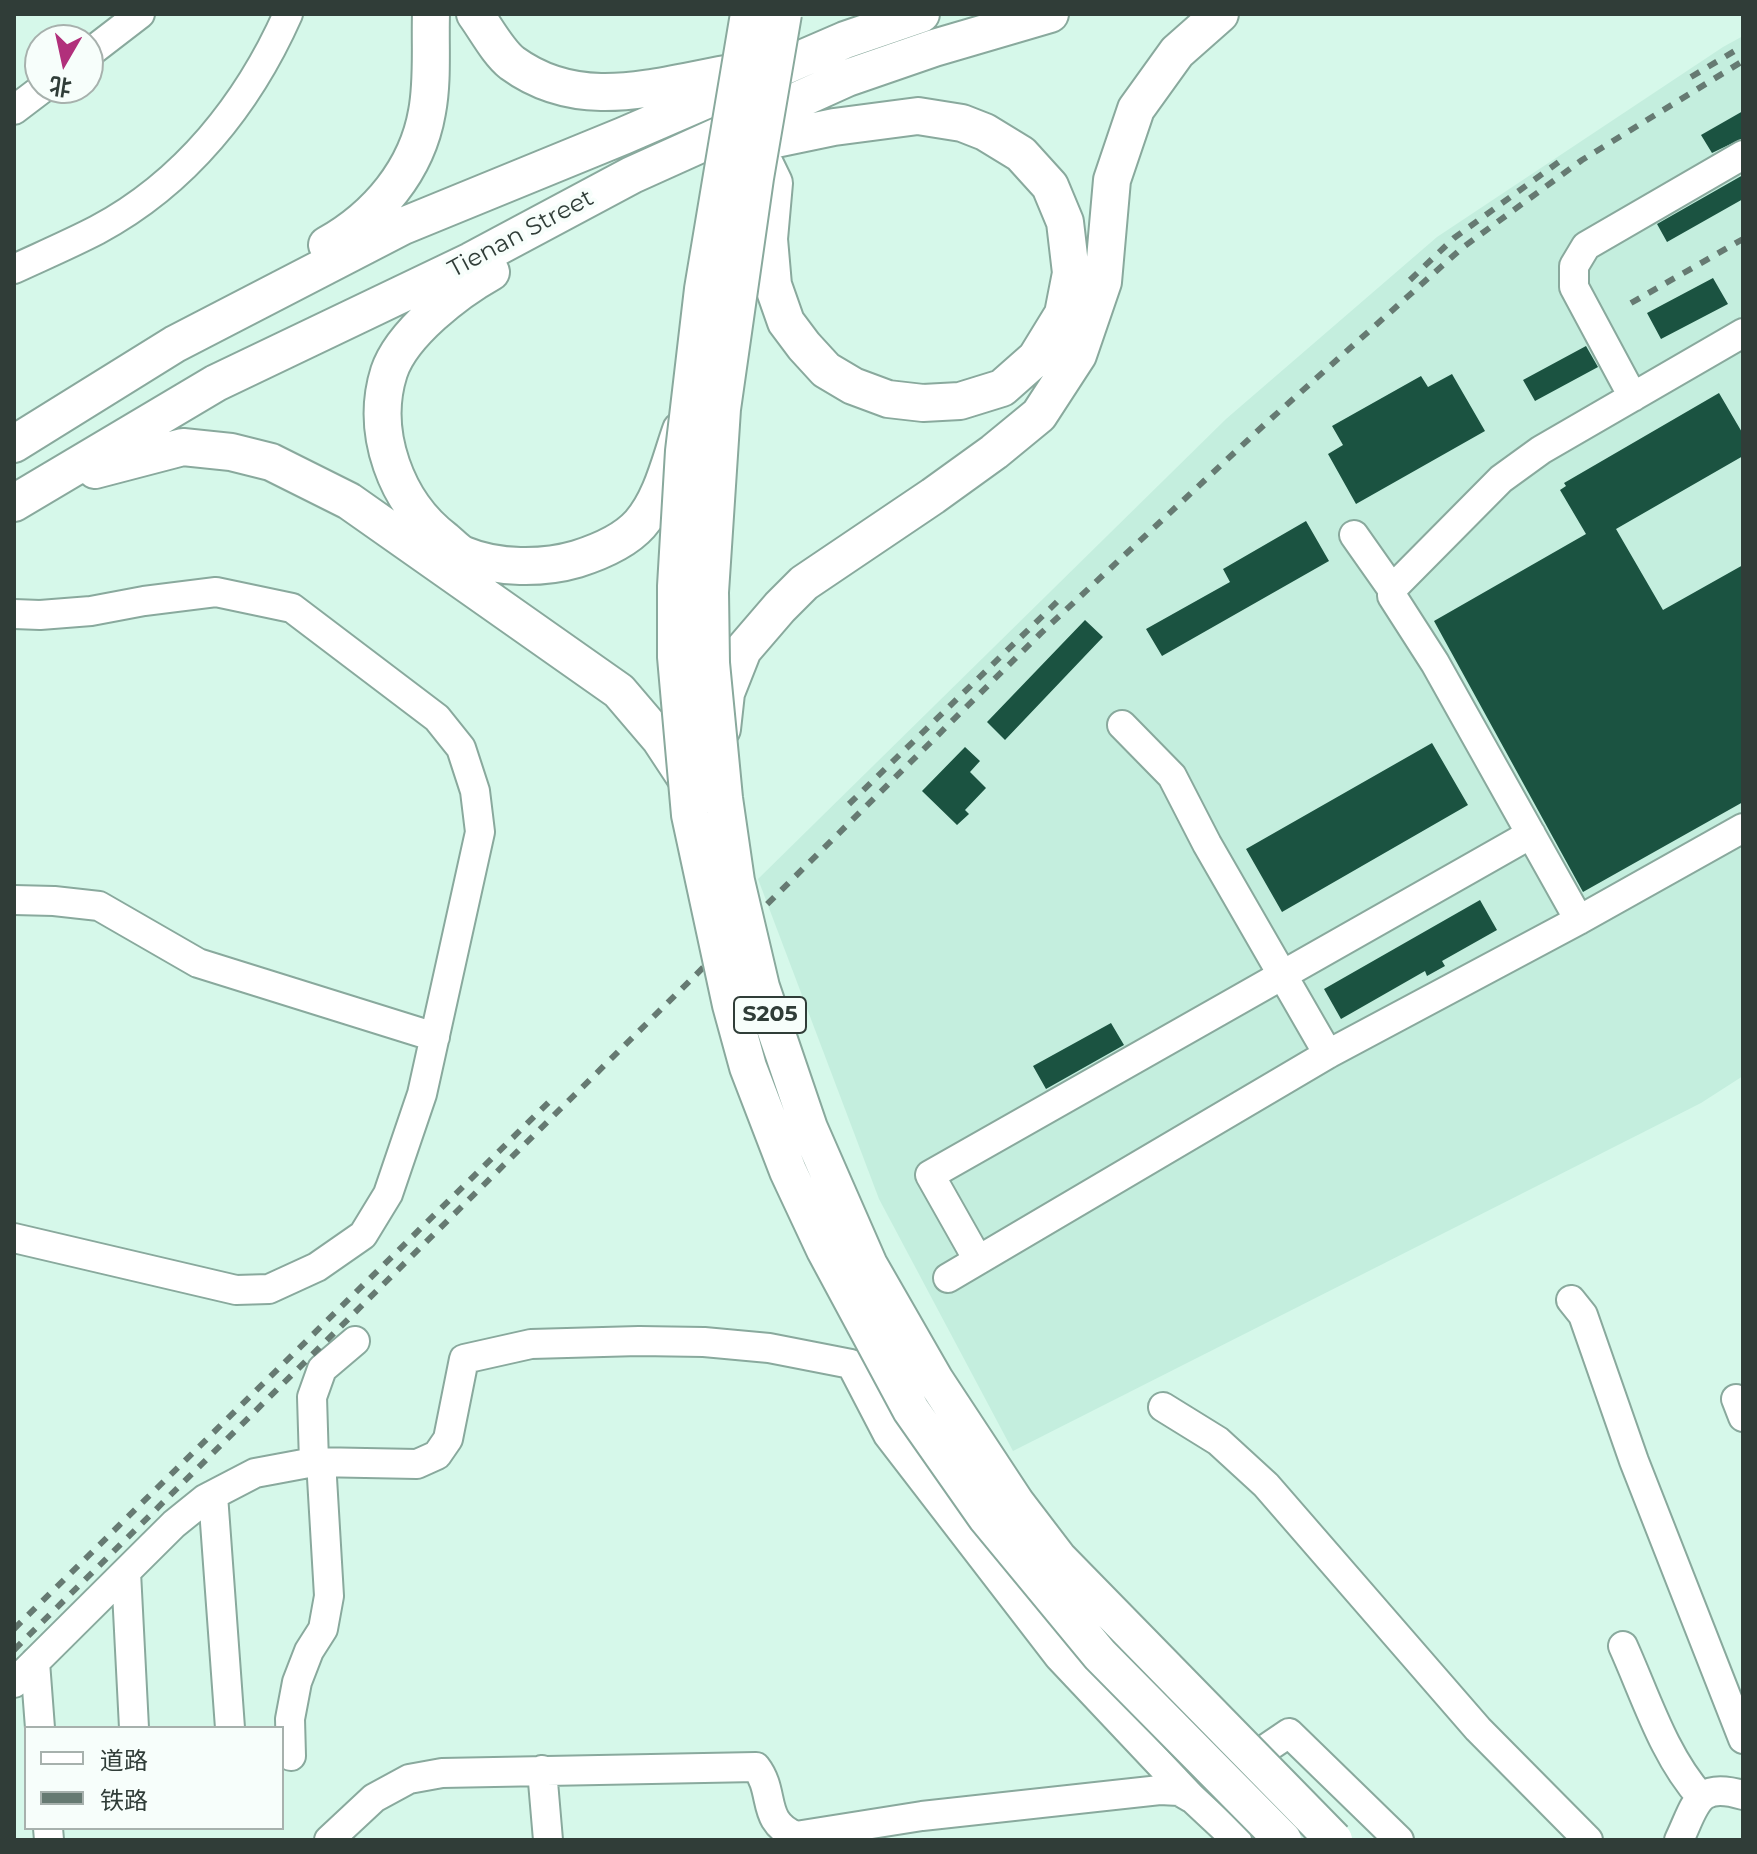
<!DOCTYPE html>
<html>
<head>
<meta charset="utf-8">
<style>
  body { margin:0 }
  #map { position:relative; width:1757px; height:1854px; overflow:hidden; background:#d6f8ea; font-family:Montserrat,"Noto Sans SC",sans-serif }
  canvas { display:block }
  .frame { position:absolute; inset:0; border:16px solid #303d38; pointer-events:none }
  .legend { position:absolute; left:24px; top:1726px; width:260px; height:104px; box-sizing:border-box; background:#f7fefb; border:2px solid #a7b1ad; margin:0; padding:10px 14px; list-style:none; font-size:24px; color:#303d38 }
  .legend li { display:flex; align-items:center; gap:16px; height:40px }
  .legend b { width:40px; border:2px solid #a7b1ad }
  .north { position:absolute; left:24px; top:24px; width:80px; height:80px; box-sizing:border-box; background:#f7fefb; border:2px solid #a7b1ad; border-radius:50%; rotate:189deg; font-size:22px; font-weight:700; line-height:32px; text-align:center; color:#303d38 }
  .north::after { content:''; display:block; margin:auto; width:28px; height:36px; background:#b1307b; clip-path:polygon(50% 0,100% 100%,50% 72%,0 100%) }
</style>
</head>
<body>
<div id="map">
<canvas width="1757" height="1854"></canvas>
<div class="frame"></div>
<ul class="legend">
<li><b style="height:10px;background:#fff"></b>道路</li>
<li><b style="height:10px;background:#667a72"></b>铁路</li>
</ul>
<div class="north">北</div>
</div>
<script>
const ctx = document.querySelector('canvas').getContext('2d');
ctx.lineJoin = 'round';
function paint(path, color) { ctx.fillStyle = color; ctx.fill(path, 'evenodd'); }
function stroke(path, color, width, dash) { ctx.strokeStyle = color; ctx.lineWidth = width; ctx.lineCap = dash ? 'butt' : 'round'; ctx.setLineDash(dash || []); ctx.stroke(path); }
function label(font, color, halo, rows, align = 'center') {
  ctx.font = font + ' Montserrat,sans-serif'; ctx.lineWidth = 8; ctx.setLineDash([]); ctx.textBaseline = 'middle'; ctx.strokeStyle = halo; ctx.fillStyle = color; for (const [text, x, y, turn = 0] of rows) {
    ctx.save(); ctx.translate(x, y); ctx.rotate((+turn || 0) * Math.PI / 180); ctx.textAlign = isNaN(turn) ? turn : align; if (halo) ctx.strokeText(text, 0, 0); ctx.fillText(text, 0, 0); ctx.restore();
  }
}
paint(new Path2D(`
  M1743 36V1076L1701 1103 1013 1451 879 1199 758 879 1226 419 1437 237 1723 47Z`), '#c4eede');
paint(new Path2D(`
  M1743 111V138L1712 153 1701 135Z
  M1743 175V199L1667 242 1657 224Z
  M1713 278 1728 304 1661 339 1647 313Z
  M1586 346 1598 367 1535 401 1523 380Z
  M1452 374 1485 431 1356 504 1328 454 1343 445 1332 426 1421 376 1428 387Z
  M1719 393 1743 434V456L1616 529 1663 610 1743 565V802L1583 892 1434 621 1586 534 1560 490 1566 486 1564 483Z
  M1306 521 1329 561 1162 656 1146 629 1230 582 1223 569Z
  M1085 620 1103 637 1005 740 987 722Z
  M1432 743 1468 805 1282 912 1246 849Z
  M965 747 980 761 970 772 986 788 965 810 969 814 957 825 922 791Z
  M1480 900 1497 930 1442 961 1445 966 1427 976 1425 971 1341 1019 1324 989Z
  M1111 1023 1124 1045 1046 1089 1033 1066Z`), '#1b5341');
const minor = new Path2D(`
  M88 54 140 14
  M14 110 43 88
  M14 269C42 256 70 244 97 230 185 183 248 104 288 14
  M1633 397 1574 287V266L1586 246 1743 155
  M1354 535 1392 589V596L1435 663 1579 920
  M1392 589 1501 479 1541 450 1743 333
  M14 614 40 615 91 611 144 601 216 592 292 608 437 718 461 748 475 791 480 832 422 1094 388 1194 363 1235 317 1267 269 1289 236 1290 14 1238
  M1122 725 1172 776 1207 844 1328 1054
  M14 900 54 901 99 906 198 963 435 1037
  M978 1260 930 1175 1531 834
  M948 1278 1328 1054 1579 920 1743 828
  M1571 1300 1583 1315 1634 1461 1743 1739
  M1736 1399 1743 1417
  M1163 1407 1218 1441 1266 1485 1478 1729 1588 1840
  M314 1462 312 1397 322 1369 355 1341
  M213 1495 230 1728
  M126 1572 134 1728
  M1623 1646C1646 1697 1664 1756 1701 1797
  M35 1662 40 1728
  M14 1683 174 1524 205 1499 255 1473 314 1462 417 1464 437 1455 448 1439 464 1359 531 1344 639 1341 704 1342 769 1348 851 1364 888 1435 1059 1657 1192 1798 1237 1840
  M291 1756 290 1719 297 1682 309 1651 323 1629 329 1596 321 1461
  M1236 1769 1289 1733 1399 1840
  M542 1770 548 1840
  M48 1828 49 1840
  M329 1840 374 1798 409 1779 442 1773 756 1767C776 1793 760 1821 796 1836L922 1816 1160 1790 1179 1791 1191 1798
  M1679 1840C1696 1805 1696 1781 1743 1795`);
const major = new Path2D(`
  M475 14C486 29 498 52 512 63 579 112 652 87 726 74
  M733 148 834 127 918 116 962 123 985 132 1021 154 1050 186 1065 222 1071 273 1063 314 1036 358 1002 388 960 401 923 403 888 399 853 386 826 370 804 346 786 322 773 285 769 239 774 183 759 152
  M327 245C377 217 417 170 427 112 433 81 430 46 431 14
  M491 272C457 291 402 333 389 372 370 432 396 503 445 540 451 545 457 552 464 555 497 569 543 569 577 559 599 552 624 542 640 524 662 499 670 461 681 430
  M14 444 175 344 403 226 623 136 845 40 921 14
  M95 470 183 447 231 452 271 462 349 501 619 691 660 739 687 780
  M14 503 216 383 471 261 632 175 847 78 934 48 1050 14
  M722 729 726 693 743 650 780 607 804 583 933 496 994 452 1039 415 1078 355 1103 282 1112 180 1136 109 1177 52 1220 14`);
stroke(minor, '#89a99d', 32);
stroke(major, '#89a99d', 40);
stroke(minor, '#fff', 28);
stroke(major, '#fff', 36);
stroke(new Path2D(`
  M1691 77 1743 46
  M1410 280 1454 238 1560 161
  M1631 303 1743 239
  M849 804 1061 598
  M14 1629 551 1100
  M14 1650 1040 634 1264 425 1462 248 1582 160 1743 61`), '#667a72', 6, [10, 10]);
const majorBridge = new Path2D(`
  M749 14 703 289 684 451 676 586V657L690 815 731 1005 748 1067 788 1171 825 1250 911 1410 986 1517 1100 1655 1283 1840
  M783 14 755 178 722 409 710 592 711 663 724 798 736 881 761 987 809 1128 869 1265 935 1380 1016 1503 1058 1558 1334 1840`);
stroke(majorBridge, '#89a99d', 40, []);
stroke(majorBridge, '#fff', 36);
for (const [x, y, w] of [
  [770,1015,72]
]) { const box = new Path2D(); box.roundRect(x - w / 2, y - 18, w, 36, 6); ctx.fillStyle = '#f7fefb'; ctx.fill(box); stroke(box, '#303d38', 2); }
label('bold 22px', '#303d38', null, [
  ["S205",770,1015]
]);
label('24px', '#303d38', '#f7fefb', [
  ["Tienan Street",521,234,-28]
]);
</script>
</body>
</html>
